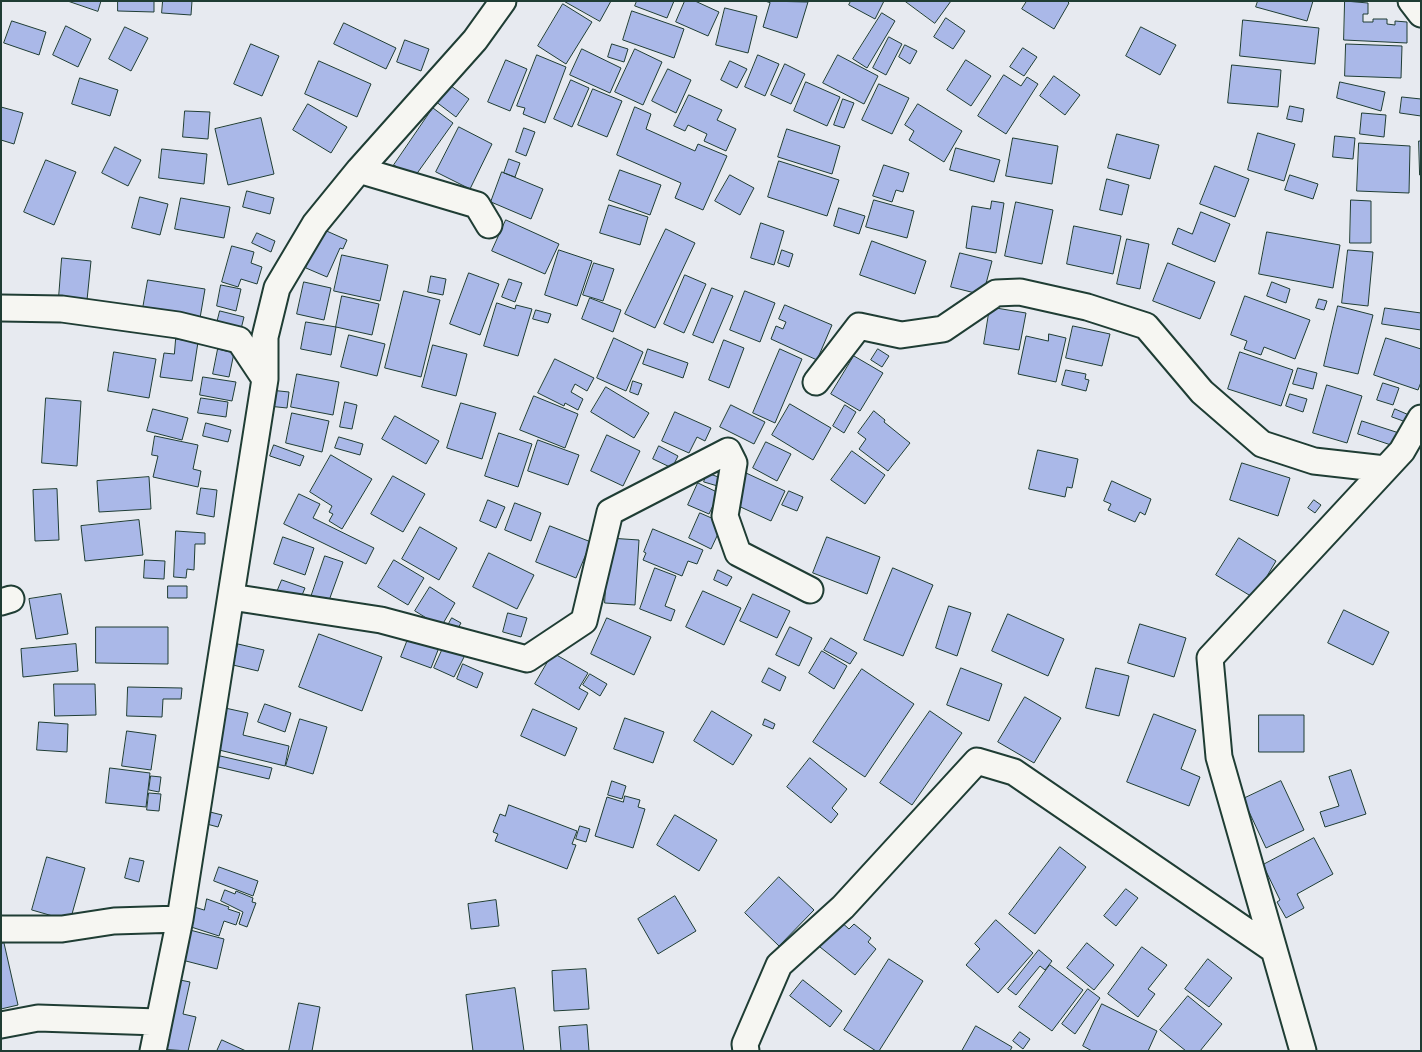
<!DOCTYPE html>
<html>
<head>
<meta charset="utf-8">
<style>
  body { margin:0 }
  #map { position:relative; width:1422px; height:1052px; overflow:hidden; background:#e7eaf0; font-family:"Playpen Sans",sans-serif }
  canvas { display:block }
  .frame { position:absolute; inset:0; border:2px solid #1f3d34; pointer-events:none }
</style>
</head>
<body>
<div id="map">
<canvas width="1422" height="1052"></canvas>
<div class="frame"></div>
</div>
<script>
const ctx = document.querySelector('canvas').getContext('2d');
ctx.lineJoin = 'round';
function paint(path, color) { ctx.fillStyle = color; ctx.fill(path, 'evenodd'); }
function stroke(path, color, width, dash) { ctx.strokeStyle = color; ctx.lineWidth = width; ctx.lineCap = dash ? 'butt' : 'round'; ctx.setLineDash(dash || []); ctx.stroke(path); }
const building = new Path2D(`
  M68 1H101L98 11Z
  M118 1H154V12L118 11Z
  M163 1H192L191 15 162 13Z
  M564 1H611L600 21Z
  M637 1H674L667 18 635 6Z
  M685 1H695L719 12 708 36 676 22Z
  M765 1 808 2 797 38 763 27 770 3Z
  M851 1H884L875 19 849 5Z
  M905 1H951L935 23Z
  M1027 1H1067L1069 3 1054 29 1022 9Z
  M1258 1H1313L1307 21 1256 7Z
  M1345 1 1368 3V14H1363V22H1373V19H1387V24L1395 25V21L1407 22V43L1344 40Z
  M563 4 592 22 566 64 538 46Z
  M725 8 757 16 748 53 716 45Z
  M632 11 684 29 674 58 623 40Z
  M882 13 895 21 867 68 853 59Z
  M946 18 965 31 953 49 934 37Z
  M1243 20 1319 28 1315 64 1240 56Z
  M12 21 46 32 39 55 4 43Z
  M344 23 396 48 386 69 334 44Z
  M66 26 91 39 78 67 53 55Z
  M125 27 148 38 131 71 109 59Z
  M1141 27 1176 45 1160 75 1126 56Z
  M889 37 902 44 886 75 873 68Z
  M405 40 429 49 421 71 397 62Z
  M251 44 279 56 262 96 234 84Z
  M612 44 628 49 624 62 608 57Z
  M1346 44 1402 46 1401 78 1345 76Z
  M905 45 917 51 910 64 899 57Z
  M1023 48 1037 57 1024 76 1010 67Z
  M582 49 621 68 610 93 570 75Z
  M635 49 662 62 643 105 615 92Z
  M537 55 566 67 545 123 523 114 525 108 517 106Z
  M758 55 779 64 765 96 745 87Z
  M838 55 878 76 864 104 823 83Z
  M506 60 527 69 510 111 488 102Z
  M966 60 991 76 971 106 947 90Z
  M319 61 371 84 357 117 305 94Z
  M730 61 747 69 737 88 721 80Z
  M785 64 805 74 791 104 771 95Z
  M1232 65 1281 70 1278 107 1228 103Z
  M668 69 691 80 676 113 652 101Z
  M1004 75 1021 86 1027 77 1038 84 1006 134 978 116Z
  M1054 76 1080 95 1065 115 1040 96Z
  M80 78 118 90 110 116 72 104Z
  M571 80 589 88 572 127 554 119Z
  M806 82 840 97 827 126 794 111Z
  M1340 82 1385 92 1381 111 1337 98Z
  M447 83 469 99 456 117 435 101Z
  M879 84 909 98 892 134 862 120Z
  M593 89 622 101 607 137 578 125Z
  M689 95 722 110 717 120 736 129 726 151 704 141 707 134 688 125 685 131 674 126Z
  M1402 97 1421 99V116L1400 113Z
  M843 99 854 103 844 128 834 125Z
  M308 104 347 127 331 153 293 130Z
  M918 104 962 131 944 162 909 140 914 131 905 125Z
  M1290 106 1304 109 1302 122 1287 119Z
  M1 107 23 113 14 144 1 140Z
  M635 107 651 114 646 129 695 151 698 144 727 156 703 210 675 198 681 183 617 155Z
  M433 108 453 123 413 179 394 165Z
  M185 111 210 112 208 139 183 137Z
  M1362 113 1386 115 1384 137 1360 134Z
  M261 118 274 174 228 185 215 129Z
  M459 127 492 144 470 189 436 172Z
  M524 128 535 132 526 156 516 152Z
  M787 129 840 146 832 174 778 157Z
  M1258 133 1295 144 1284 181 1248 170Z
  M1117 134 1159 145 1150 179 1108 168Z
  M1335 136 1355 138 1353 159 1333 157Z
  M1013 138 1058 146 1052 184 1006 176Z
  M1419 141H1421V175H1420Z
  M1359 143 1410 146 1409 193 1357 191Z
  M115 147 141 160 128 186 102 173Z
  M956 148 1000 160 994 182 950 170Z
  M162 149 207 154 204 184 159 178Z
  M509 159 520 163 515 177 504 173Z
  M46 160 76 172 54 225 24 212Z
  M779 161 839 180 827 216 768 197Z
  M884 165 909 173 903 192 896 190 892 202 873 196Z
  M1215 166 1249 179 1235 217 1200 204Z
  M620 170 661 185 650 215 609 200Z
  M502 172 543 189 531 219 491 202Z
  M730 175 754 188 740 215 715 201Z
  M1290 175 1318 184 1313 199 1285 190Z
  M1107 179 1129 185 1122 215 1100 210Z
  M247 191 274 198 270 214 243 207Z
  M140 197 168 204 160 235 132 228Z
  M181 198 230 207 224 238 175 229Z
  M874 200 914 211 907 238 866 227Z
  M1351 200 1371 201V243H1350Z
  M992 201 1004 203 996 253 966 248 972 206 990 209Z
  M1016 202 1053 210 1042 264 1005 256Z
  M609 205 648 217 640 245 600 233Z
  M839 208 865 216 859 234 834 226Z
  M1201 212 1230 224 1215 262 1172 244 1178 228 1192 234Z
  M506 220 559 244 545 274 492 251Z
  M761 223 784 231 774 265 751 258Z
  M1074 226 1121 236 1113 274 1067 264Z
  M322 229 347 240 343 249 340 248 327 277 306 268Z
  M666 229 695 243 655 328 625 314Z
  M1267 232 1340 245 1333 288 1259 274Z
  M257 233 275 241 271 252 252 243Z
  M1127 239 1149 244 1140 289 1117 284Z
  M872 241 926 261 915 294 860 275Z
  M232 246 254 252 251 263 262 267 257 284 241 279 238 287 222 282Z
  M559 250 592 261 577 306 545 295Z
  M782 250 793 254 789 267 778 263Z
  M1348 250 1373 252 1368 306 1342 303Z
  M960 253 992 261 983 295 951 287Z
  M342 255 388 265 380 301 334 291Z
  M62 258 91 261 87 300 59 297Z
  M594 263 614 269 603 301 583 295Z
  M1168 263 1215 282 1200 319 1153 301Z
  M469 273 499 284 480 335 450 324Z
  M685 275 706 284 684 333 664 324Z
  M431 276 446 279 443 295 428 292Z
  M509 279 522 283 515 302 502 297Z
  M148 280 205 289 199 324 142 314Z
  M304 282 331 288 324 320 297 314Z
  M1272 282 1290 289 1286 303 1267 296Z
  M221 285 241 289 236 311 217 306Z
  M712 288 733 296 713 343 693 335Z
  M404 291 440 300 421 377 385 368Z
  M745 291 775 303 760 342 730 330Z
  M342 296 379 304 372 335 336 327Z
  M1245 296 1310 320 1295 359 1264 347 1261 355 1244 349 1247 341 1231 335Z
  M590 298 621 310 613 332 582 319Z
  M1319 299 1327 301 1324 310 1316 308Z
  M497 303 515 309 516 305 532 309 518 356 484 346Z
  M785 305 832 325 817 360 771 339 776 326 783 329 786 322 779 319Z
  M1338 306 1373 315 1358 374 1324 366Z
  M990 307 1026 313 1019 350 984 344Z
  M1385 308 1421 313V330L1382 324Z
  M536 310 551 314 548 323 533 319Z
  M220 311 244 317 240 333 216 327Z
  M306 322 336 327 331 355 301 349Z
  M1073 326 1110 334 1102 366 1066 358Z
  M1049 334 1066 338 1056 382 1018 374 1026 336 1048 341Z
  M349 335 385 344 377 376 341 367Z
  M614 338 643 352 626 391 597 378Z
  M1386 338 1421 349V382L1418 390 1374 375Z
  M176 339 198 342 192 381 160 377 164 353 174 354Z
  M724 340 744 348 729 388 709 380Z
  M433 345 467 354 456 396 422 387Z
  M218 349 234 353 229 377 213 374Z
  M648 349 688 363 683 378 643 364Z
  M780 349 802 359 775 423 753 413Z
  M878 349 889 356 882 367 871 360Z
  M114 352 156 359 149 398 108 391Z
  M1240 352 1293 370 1281 406 1228 389Z
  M854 356 883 373 860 411 831 394Z
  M555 359 594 378 587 391 575 384 571 392 583 399 578 410 565 403 564 406 538 393Z
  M1298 368 1317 373 1313 389 1293 384Z
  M1066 370 1086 374 1085 379 1089 380 1086 391 1062 385Z
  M297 374 339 382 333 415 291 407Z
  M203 377 236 382 232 401 200 395Z
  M633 381 642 384 638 395 630 392Z
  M1383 383 1399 388 1393 405 1377 400Z
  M1327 385 1362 396 1347 443 1313 433Z
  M606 387 649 413 634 438 591 412Z
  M270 390 289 392 287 408 268 406Z
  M1290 394 1307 399 1303 412 1286 406Z
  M534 396 578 414 565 448 520 430Z
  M46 398 81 401 77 466 42 463Z
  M201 398 228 402 226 417 198 413Z
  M345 402 357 405 352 429 340 427Z
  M461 403 496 413 482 459 447 448Z
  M790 404 831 428 813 460 772 435Z
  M731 405 765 422 754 444 720 427Z
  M845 405 856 412 844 433 833 426Z
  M153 409 188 418 182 440 147 431Z
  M1395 409 1409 415 1406 422 1392 417Z
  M874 411 885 420 884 422 910 443 888 471 859 449 866 439 858 433Z
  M675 412 711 428 705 441 697 437 689 453 662 441Z
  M292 413 329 421 322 452 286 443Z
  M395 416 439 441 426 464 382 439Z
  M1362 421 1399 433 1394 446 1358 434Z
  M206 423 231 430 228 442 203 436Z
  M499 433 532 444 518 487 485 476Z
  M607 435 640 451 623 486 591 471Z
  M155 436 198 445 193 469 201 471 198 487 153 477 158 456 152 455Z
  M339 437 363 444 360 455 335 448Z
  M538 440 579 455 568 485 528 471Z
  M766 442 791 454 777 481 753 468Z
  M274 445 304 456 300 466 270 456Z
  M659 446 678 456 672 468 653 459Z
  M1038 450 1078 459 1072 488 1067 487 1065 497 1029 489Z
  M852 451 885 475 865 504 831 480Z
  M331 455 372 479 342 529 329 521 333 514 329 512 332 506 310 492Z
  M1242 463 1290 478 1278 516 1230 500Z
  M707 473 724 479 721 487 704 482Z
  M746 473 785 491 771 521 732 503Z
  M393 476 425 494 403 532 371 514Z
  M149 477 151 509 99 512 97 481Z
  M1112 481 1151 499 1145 515 1140 512 1135 522 1108 510 1111 504 1104 501Z
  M698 483 719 493 709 514 688 505Z
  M201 488 217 490 214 517 197 514Z
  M57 489 59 540 35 541 33 490Z
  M789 491 803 497 797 511 782 505Z
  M299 494 320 504 313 518 374 548 366 564 284 524Z
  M488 500 505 507 496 528 480 521Z
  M1314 500 1321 505 1315 513 1308 508Z
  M515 503 541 513 531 541 505 530Z
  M700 513 723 523 711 549 689 538Z
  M139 520 143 555 85 561 81 526Z
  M550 526 591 542 576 578 536 562Z
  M420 527 457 548 439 580 402 559Z
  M653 529 703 550 697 564 688 561 682 576 643 560 646 553 644 552Z
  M176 531 205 533V544H195L194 570 187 569 186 578 174 577Z
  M283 537 314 548 305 575 274 564Z
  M827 537 880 557 867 594 813 573Z
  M609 538 639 540 635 605 605 603Z
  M1239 538 1276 561 1254 598 1216 575Z
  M489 553 534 575 517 609 473 587Z
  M325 556 343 562 327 606 310 600Z
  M145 560 165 561 164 579 144 578Z
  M394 560 424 578 408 605 378 587Z
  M655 568 676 576 665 606 675 610 671 621 640 609Z
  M893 568 933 585 903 656 864 640Z
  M718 570 732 577 727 586 714 580Z
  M282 580 305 588 300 600 277 592Z
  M168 586H187V598H168Z
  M430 587 455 603 441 627 415 611Z
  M703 591 741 608 724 645 686 627Z
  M61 594 68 634 36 639 29 599Z
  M753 594 790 611 777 638 740 621Z
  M949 606 971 613 957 656 936 648Z
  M1344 610 1389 632 1373 665 1328 643Z
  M508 613 527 618 521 637 503 632Z
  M1008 614 1064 639 1048 676 992 651Z
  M452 618 461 623 456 632 447 627Z
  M607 618 651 637 634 675 591 654Z
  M1140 624 1186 638 1174 677 1128 663Z
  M96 627H168V664L96 663Z
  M790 627 812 638 799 666 776 655Z
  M319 634 382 657 362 711 299 687Z
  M410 634 440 645 431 668 401 657Z
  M831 638 857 653 850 664 824 650Z
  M76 644 78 671 23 677 21 649Z
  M238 644 264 650 258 671 233 665Z
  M444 646 465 655 454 677 434 668Z
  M822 651 847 666 834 689 809 673Z
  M553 653 588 673 579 688 588 693 579 710 535 684Z
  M463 664 483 673 477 688 457 679Z
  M769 668 786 677 780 691 762 682Z
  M961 668 1002 684 989 721 947 705Z
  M1096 668 1129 676 1119 716 1086 708Z
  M862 669 914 704 865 777 813 742Z
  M590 674 607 684 600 696 583 685Z
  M54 684H95L96 715 55 716Z
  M128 687 182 688 181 699H163L162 717 127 716Z
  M1025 697 1061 718 1034 763 998 742Z
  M265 704 291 713 285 732 258 722Z
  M225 708 248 713 243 735 289 746 285 766 215 749Z
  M533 709 577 728 565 756 521 736Z
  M712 711 752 735 733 765 694 741Z
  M930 711 962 733 912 805 880 783Z
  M1154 714 1196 730 1181 769 1200 777 1189 806 1127 782Z
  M1259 715H1304V752H1259Z
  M625 718 664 732 653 763 614 749Z
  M300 719 327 727 313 774 286 766Z
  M765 719 775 724 773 729 763 725Z
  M39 722 68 724 67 752 37 750Z
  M127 731 156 735 151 770 122 766Z
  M216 755 272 768 269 779 214 766Z
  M810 758 847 789 832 808 838 814 831 823 787 787Z
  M110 768 150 773 146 807 106 803Z
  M1351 770 1366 814 1325 827 1320 812 1339 806 1329 777Z
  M151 776 161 777 159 792 149 790Z
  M612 781 626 786 622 799 608 795Z
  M1281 781 1304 830 1266 848 1243 799Z
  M149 793 161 794 159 811 147 810Z
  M625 796 640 800 638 807 645 809 633 848 595 836 607 797 623 802Z
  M509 805 577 831 572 844 576 845 567 869 495 841 498 834 493 832 500 814 505 816Z
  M206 811 222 815 218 827 203 823Z
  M675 815 717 840 699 871 657 845Z
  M580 826 590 829 586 842 576 839Z
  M1314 838 1333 874 1297 894 1304 908 1286 918 1277 902 1280 900 1263 865Z
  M1060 847 1086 867 1035 934 1009 914Z
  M47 857 85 868 70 921 32 910Z
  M130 858 144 861 139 882 125 878Z
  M219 867 258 881 253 896 214 881Z
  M779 877 814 910 779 946 745 913Z
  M1126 889 1138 898 1116 926 1104 916Z
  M225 890 235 894 236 891 253 898 252 902 256 903 247 927 239 924 243 912 221 901Z
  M675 896 696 931 658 954 638 919Z
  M207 899 229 907 228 909 240 913 236 925 224 921 219 936 185 925 191 906 204 910Z
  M496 900 499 926 471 929 468 904Z
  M996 920 1033 953 998 993 966 965 980 949 975 944Z
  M840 921 849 929 854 924 871 938 868 942 876 949 855 975 820 947Z
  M190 930 224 939 217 969 182 960Z
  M4 943 18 1005 1 1009V944Z
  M1087 943 1114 965 1094 990 1067 968Z
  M1142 947 1167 965 1148 989 1155 994 1138 1017 1108 994Z
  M1039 950 1052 961 1045 970 1040 966 1016 995 1008 989Z
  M889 959 923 981 879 1051H876L844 1030Z
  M1208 959 1232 978 1209 1007 1185 989Z
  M1050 965 1083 990 1052 1031 1019 1007Z
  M586 969 589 1009 554 1011 552 971Z
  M175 979 190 982 183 1014 196 1017 188 1051 159 1049Z
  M803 980 842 1011 830 1027 790 996Z
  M515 988 524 1051H473L466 995Z
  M1088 989 1100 998 1075 1034 1062 1024Z
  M1188 996 1222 1024 1200 1051H1186L1160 1030Z
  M299 1003 320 1007 312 1051H289Z
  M1102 1004 1157 1031 1148 1051H1092L1083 1046Z
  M587 1025 589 1051H561L559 1027Z
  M976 1026 1012 1047 1010 1051H962Z
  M1020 1032 1030 1039 1023 1049 1013 1041Z
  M222 1040 246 1051H217Z`);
paint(building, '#aab8e8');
stroke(building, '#1f3d34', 1);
const street = new Path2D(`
  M1411 1 1421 14
  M359 170 477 205 489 225
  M1 308 62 309 178 325 239 340 265 379
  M816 382 859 326 901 335 943 329 996 293 1020 292 1087 307 1146 326 1202 392 1262 444 1314 461 1385 469
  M231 597 381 620 527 659 584 621 610 512 728 451 734 463 725 516 738 553 810 590
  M1 602 11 599
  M1 929H62L114 921 180 919
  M1 1025 38 1018 158 1022
  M153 1051 180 919 265 379V337L277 288 315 224 359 170 475 40 503 1
  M746 1051 745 1044 779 965 843 907 977 761 1014 772 1274 950
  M1303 1051 1219 757 1210 658 1402 451 1421 418`);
stroke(street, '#1f3d34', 29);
stroke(street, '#f6f6f2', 25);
</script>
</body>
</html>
